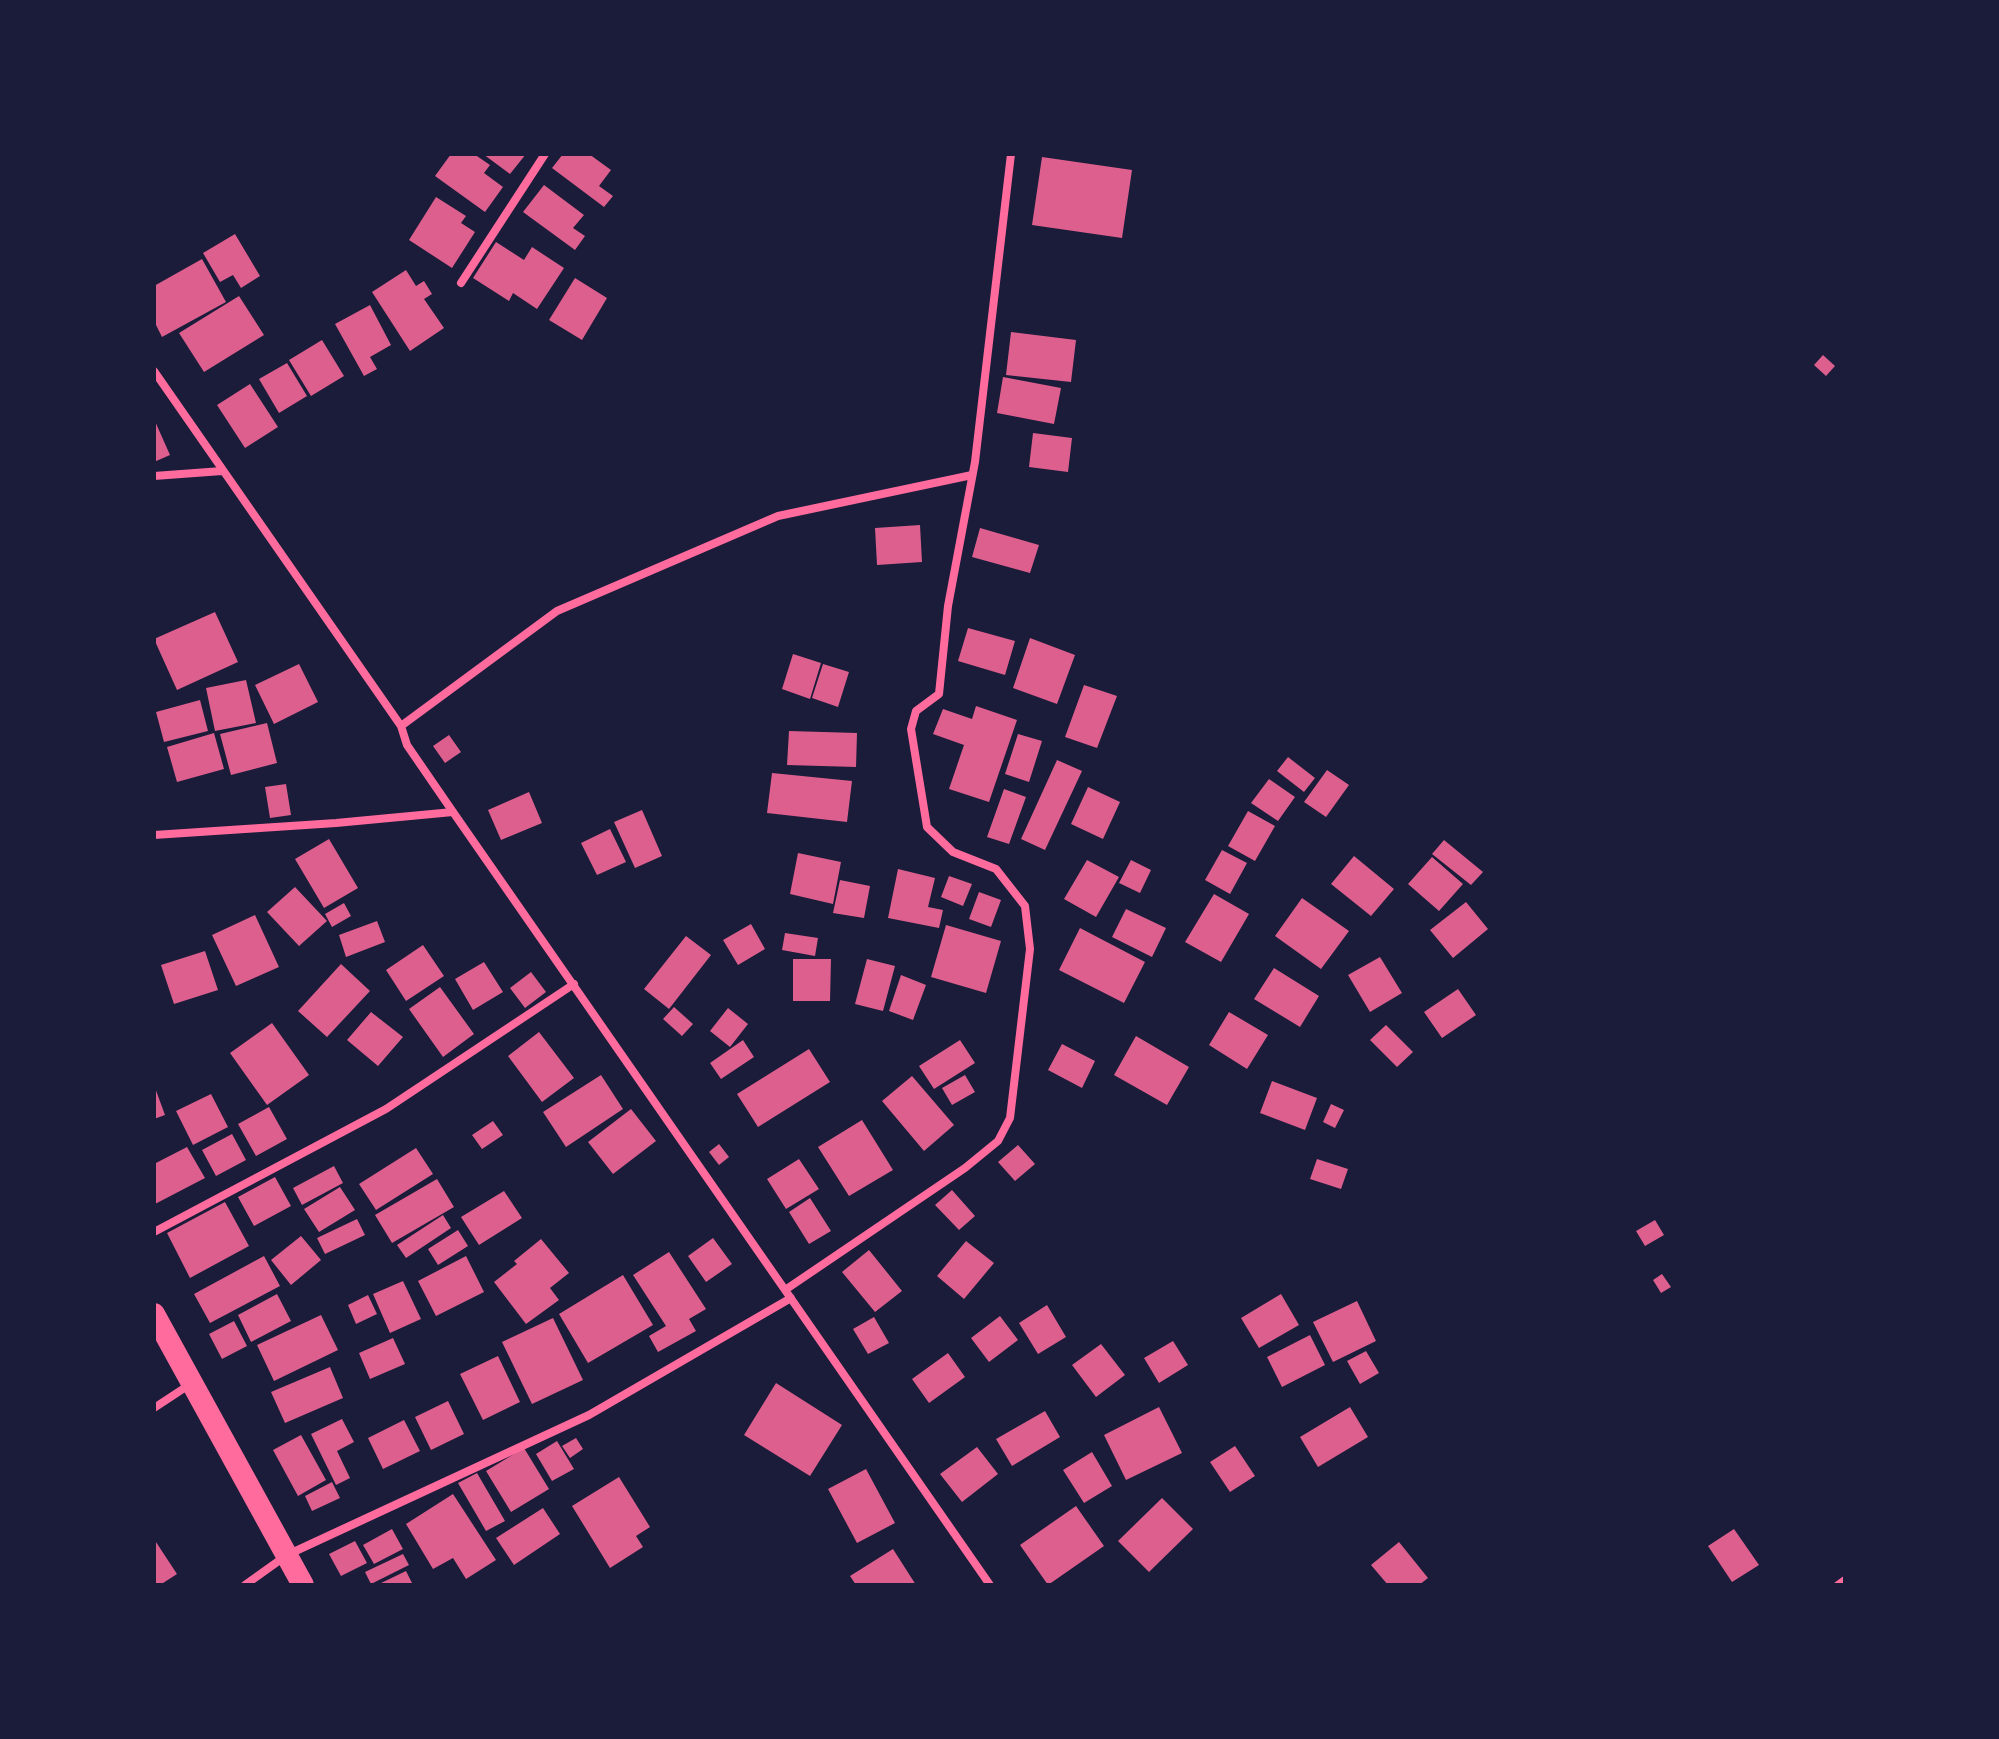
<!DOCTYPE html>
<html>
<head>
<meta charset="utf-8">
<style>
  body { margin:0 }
  #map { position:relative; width:1999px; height:1739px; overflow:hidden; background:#1b1b3a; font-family:"Libre Baskerville",serif }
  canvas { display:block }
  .frame { position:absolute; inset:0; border:156px solid #1b1b3a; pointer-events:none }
</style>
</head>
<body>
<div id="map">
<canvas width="1999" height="1739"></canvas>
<div class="frame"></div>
</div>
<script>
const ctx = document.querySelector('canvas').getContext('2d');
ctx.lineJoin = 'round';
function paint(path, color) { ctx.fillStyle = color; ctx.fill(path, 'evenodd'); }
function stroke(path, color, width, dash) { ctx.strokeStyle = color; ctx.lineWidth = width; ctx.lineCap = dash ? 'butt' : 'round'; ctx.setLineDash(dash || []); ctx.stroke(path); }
paint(new Path2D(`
  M451 154H474L490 165 484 173 503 187 485 212 435 176Z
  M483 154H526L510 174Z
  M563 154H589L611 170 599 186 613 196 604 207 552 168Z
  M1042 157 1132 170 1122 238 1032 225Z
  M544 185 584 215 573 228 585 236 575 250 523 212Z
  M436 197 466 216 461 223 475 232 452 268 409 240Z
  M235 234 260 276 241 288 233 275 220 282 203 253Z
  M496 242 524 260 532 247 564 268 537 309 513 293 509 301 473 278Z
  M202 259 226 302 162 337 154 321V286Z
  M406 270 416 286 424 281 432 294 424 299 444 328 410 351 372 292Z
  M575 278 607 298 582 340 549 320Z
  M239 296 264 335 204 372 179 333Z
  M370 305 391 345 370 357 377 369 364 376 335 324Z
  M1011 332 1076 340 1071 382 1006 375Z
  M322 340 344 376 311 396 289 360Z
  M1823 355 1835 366 1826 376 1814 365Z
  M287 363 307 396 279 413 259 379Z
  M1003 377 1061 388 1054 424 997 413Z
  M250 384 278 427 245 448 217 405Z
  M154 419 170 455 154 462Z
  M1033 433 1072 438 1068 472 1029 467Z
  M920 525 922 562 877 565 875 528Z
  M980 528 1039 545 1030 573 972 557Z
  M215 612 238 662 177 690 154 639Z
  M968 628 1015 641 1005 675 958 661Z
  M1030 638 1075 655 1057 704 1013 688Z
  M793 654 821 663 810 699 782 689Z
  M299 664 318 702 274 724 255 685Z
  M823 664 849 672 838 707 812 698Z
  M246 680 256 723 215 731 206 688Z
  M1084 685 1117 696 1097 748 1065 737Z
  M200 700 208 731 164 742 156 712Z
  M976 706 1017 720 989 802 949 789 964 745 933 734 943 709 972 719Z
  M267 723 277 763 231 775 220 734Z
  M789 731 857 733 856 767 787 765Z
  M214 733 224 769 177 782 167 747Z
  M1018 734 1042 741 1029 782 1005 774Z
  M449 735 461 752 445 763 433 746Z
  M1288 757 1315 778 1304 792 1277 771Z
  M1057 760 1082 771 1045 850 1021 839Z
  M1327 770 1349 785 1326 817 1304 802Z
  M772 773 852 781 847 822 767 813Z
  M1269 779 1295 797 1278 821 1251 803Z
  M286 784 291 815 270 818 265 787Z
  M1088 787 1120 802 1103 839 1071 824Z
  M1004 789 1026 797 1009 844 987 837Z
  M529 792 542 823 501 840 488 810Z
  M642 810 662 856 635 868 614 822Z
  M1248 811 1275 826 1255 861 1228 846Z
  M610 829 626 862 597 875 581 843Z
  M329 839 358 888 324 908 295 859Z
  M1444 840 1483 872 1471 885 1432 854Z
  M1222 850 1247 863 1230 894 1205 880Z
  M798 853 841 862 833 904 790 894Z
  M1354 856 1394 889 1371 916 1331 884Z
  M1432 857 1463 884 1439 911 1408 884Z
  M1087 860 1119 877 1096 917 1064 899Z
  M1131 860 1151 870 1140 893 1119 883Z
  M898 869 935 878 928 907 943 910 939 928 888 918Z
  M949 876 972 884 963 906 941 897Z
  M840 880 870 886 864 918 833 913Z
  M295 887 327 921 299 946 267 912Z
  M979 892 1001 900 991 927 969 919Z
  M1214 894 1249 914 1221 962 1185 942Z
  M1302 898 1349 931 1321 969 1275 936Z
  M1466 902 1488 929 1453 958 1430 930Z
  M344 903 351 916 332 927 325 914Z
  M1126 909 1166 928 1152 957 1112 937Z
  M255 915 279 967 236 986 212 935Z
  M377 921 385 942 346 957 339 935Z
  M751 924 765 949 738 965 723 940Z
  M946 925 1001 941 986 993 931 977Z
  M1080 928 1145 962 1124 1003 1059 970Z
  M785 933 818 938 815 956 782 950Z
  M686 936 711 955 669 1009 644 989Z
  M423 945 444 976 406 1001 386 970Z
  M205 951 218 990 174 1004 161 965Z
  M1380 957 1402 993 1370 1012 1348 975Z
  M793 959H831L830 1001H793Z
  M867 959 895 966 883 1011 855 1004Z
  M484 962 503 992 473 1010 455 979Z
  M341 964 370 991 327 1037 298 1011Z
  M1274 968 1319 996 1300 1027 1254 999Z
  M531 972 546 992 525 1008 510 988Z
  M901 975 926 985 913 1020 889 1011Z
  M440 987 474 1034 443 1057 409 1009Z
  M1458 989 1476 1015 1442 1038 1424 1012Z
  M674 1007 693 1024 682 1036 663 1019Z
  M728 1008 748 1024 730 1047 710 1031Z
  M371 1012 403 1037 378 1066 347 1040Z
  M1229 1012 1268 1035 1247 1069 1209 1045Z
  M272 1023 309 1075 267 1105 230 1053Z
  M1386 1025 1413 1052 1397 1067 1370 1040Z
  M539 1032 574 1078 542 1102 508 1056Z
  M1136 1036 1189 1067 1167 1105 1114 1075Z
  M743 1040 754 1057 721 1079 710 1063Z
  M960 1040 975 1063 934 1089 919 1066Z
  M1062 1044 1095 1061 1082 1088 1048 1070Z
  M809 1049 830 1082 758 1127 737 1094Z
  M601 1075 623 1109 566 1147 543 1112Z
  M965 1075 975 1092 952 1105 942 1088Z
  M912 1076 954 1125 924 1151 882 1101Z
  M1272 1081 1317 1098 1305 1130 1260 1113Z
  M154 1085 165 1115 154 1119Z
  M211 1094 228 1127 193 1145 176 1111Z
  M1331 1104 1344 1110 1335 1128 1323 1122Z
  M269 1107 287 1139 256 1156 238 1124Z
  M631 1109 656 1141 613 1174 588 1142Z
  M862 1120 893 1170 849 1196 818 1147Z
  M493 1121 503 1135 482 1149 472 1135Z
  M232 1134 246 1160 216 1176 202 1150Z
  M719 1144 729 1157 719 1165 709 1152Z
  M1018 1145 1035 1164 1015 1181 998 1162Z
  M187 1147 205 1178 155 1204 154 1164Z
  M416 1148 433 1174 376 1210 359 1184Z
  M799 1159 819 1189 786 1209 767 1179Z
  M1317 1159 1348 1169 1341 1189 1310 1179Z
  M334 1166 343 1183 302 1205 293 1188Z
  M275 1177 291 1206 254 1226 238 1197Z
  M437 1179 454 1207 392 1243 375 1215Z
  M340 1187 355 1210 319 1232 304 1209Z
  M952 1190 975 1216 959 1230 935 1205Z
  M504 1191 522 1218 479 1245 461 1217Z
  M810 1198 831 1231 809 1244 789 1212Z
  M225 1202 249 1246 190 1278 167 1233Z
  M443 1215 451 1228 406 1258 397 1245Z
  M357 1219 365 1235 325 1254 317 1238Z
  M1655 1220 1664 1235 1645 1246 1636 1231Z
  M458 1230 468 1246 438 1265 428 1249Z
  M301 1236 321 1260 291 1285 271 1260Z
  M713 1238 732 1264 706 1282 688 1256Z
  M541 1239 569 1273 550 1288 559 1300 526 1324 494 1282 517 1264 514 1261Z
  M966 1241 994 1263 964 1299 937 1276Z
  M869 1250 902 1291 875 1312 842 1272Z
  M669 1252 706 1309 689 1319 696 1331 658 1352 649 1336 666 1326 633 1275Z
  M264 1256 280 1286 210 1323 194 1294Z
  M466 1256 484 1292 436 1316 418 1281Z
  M1662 1274 1671 1287 1661 1293 1653 1280Z
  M623 1275 653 1325 588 1363 559 1314Z
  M403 1281 421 1319 390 1333 373 1294Z
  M277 1294 291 1321 251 1342 238 1315Z
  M1281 1294 1299 1325 1259 1348 1241 1318Z
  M368 1295 377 1314 356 1324 348 1305Z
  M1357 1301 1376 1341 1333 1362 1313 1322Z
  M1047 1305 1066 1337 1038 1354 1019 1323Z
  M321 1315 338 1350 274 1381 257 1345Z
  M1000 1316 1018 1340 989 1362 971 1338Z
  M874 1317 889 1343 868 1354 853 1329Z
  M553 1318 583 1380 532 1404 502 1342Z
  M234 1321 247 1346 222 1359 209 1334Z
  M1310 1335 1325 1365 1282 1387 1267 1357Z
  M393 1338 405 1364 370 1379 359 1353Z
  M1173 1341 1188 1365 1159 1383 1144 1358Z
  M1101 1344 1125 1375 1096 1397 1072 1365Z
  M1366 1351 1379 1373 1360 1384 1347 1361Z
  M948 1353 965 1377 929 1403 912 1379Z
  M498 1356 520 1402 483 1420 460 1374Z
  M330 1367 343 1398 285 1423 271 1392Z
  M776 1383 842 1425 810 1476 744 1435Z
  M448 1401 464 1434 431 1450 415 1417Z
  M1159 1407 1182 1453 1126 1480 1104 1435Z
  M1350 1407 1368 1437 1318 1467 1300 1437Z
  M1045 1411 1060 1437 1012 1466 996 1439Z
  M342 1419 354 1442 337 1451 350 1478 336 1485 311 1434Z
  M404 1420 420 1451 383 1469 368 1438Z
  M301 1435 326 1480 298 1496 273 1450Z
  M576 1438 583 1449 570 1458 562 1446Z
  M557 1441 574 1469 552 1481 536 1454Z
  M1235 1446 1255 1476 1230 1492 1210 1462Z
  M977 1447 998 1474 962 1502 940 1474Z
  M524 1448 549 1489 511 1512 486 1471Z
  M1092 1452 1112 1486 1084 1503 1063 1470Z
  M866 1469 895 1523 857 1543 828 1489Z
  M477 1473 505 1521 486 1531 458 1483Z
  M619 1477 650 1527 636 1536 643 1547 610 1568 572 1506Z
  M332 1482 340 1498 312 1511 305 1496Z
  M453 1494 496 1560 466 1579 453 1558 433 1569 406 1524Z
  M1162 1498 1193 1529 1149 1572 1118 1541Z
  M1076 1506 1104 1546 1048 1585 1020 1545Z
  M543 1508 560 1534 514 1565 496 1538Z
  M392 1529 403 1549 374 1564 363 1545Z
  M1734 1529 1759 1565 1732 1582 1708 1546Z
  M154 1539 177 1574 160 1585H154Z
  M355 1541 367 1563 341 1576 329 1554Z
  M1399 1542 1428 1578 1419 1585H1388L1371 1565Z
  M893 1549 916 1585H856L850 1576Z
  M403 1554 409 1565 371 1584 365 1572Z
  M406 1571 413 1585H377Z`), '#dd5f8e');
stroke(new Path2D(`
  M461 283 545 154
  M154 371 401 726 407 745 453 812 990 1585
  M154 476 222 471
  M401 726 557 611 778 516 972 475
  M154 835 336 823 453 812
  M154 1232 386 1109 574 984
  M785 1290 965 1168 998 1141 1010 1118 1030 949 1025 906 996 869 953 852 927 827 911 729 916 711 939 694 948 606 975 462 1011 154
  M154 1408 192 1383
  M245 1585 287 1555 589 1415 791 1298
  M1838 1585 1845 1580`), '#ff6b9d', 8);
stroke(new Path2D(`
  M154 1314 303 1585`), '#ff6b9d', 22);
</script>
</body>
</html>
